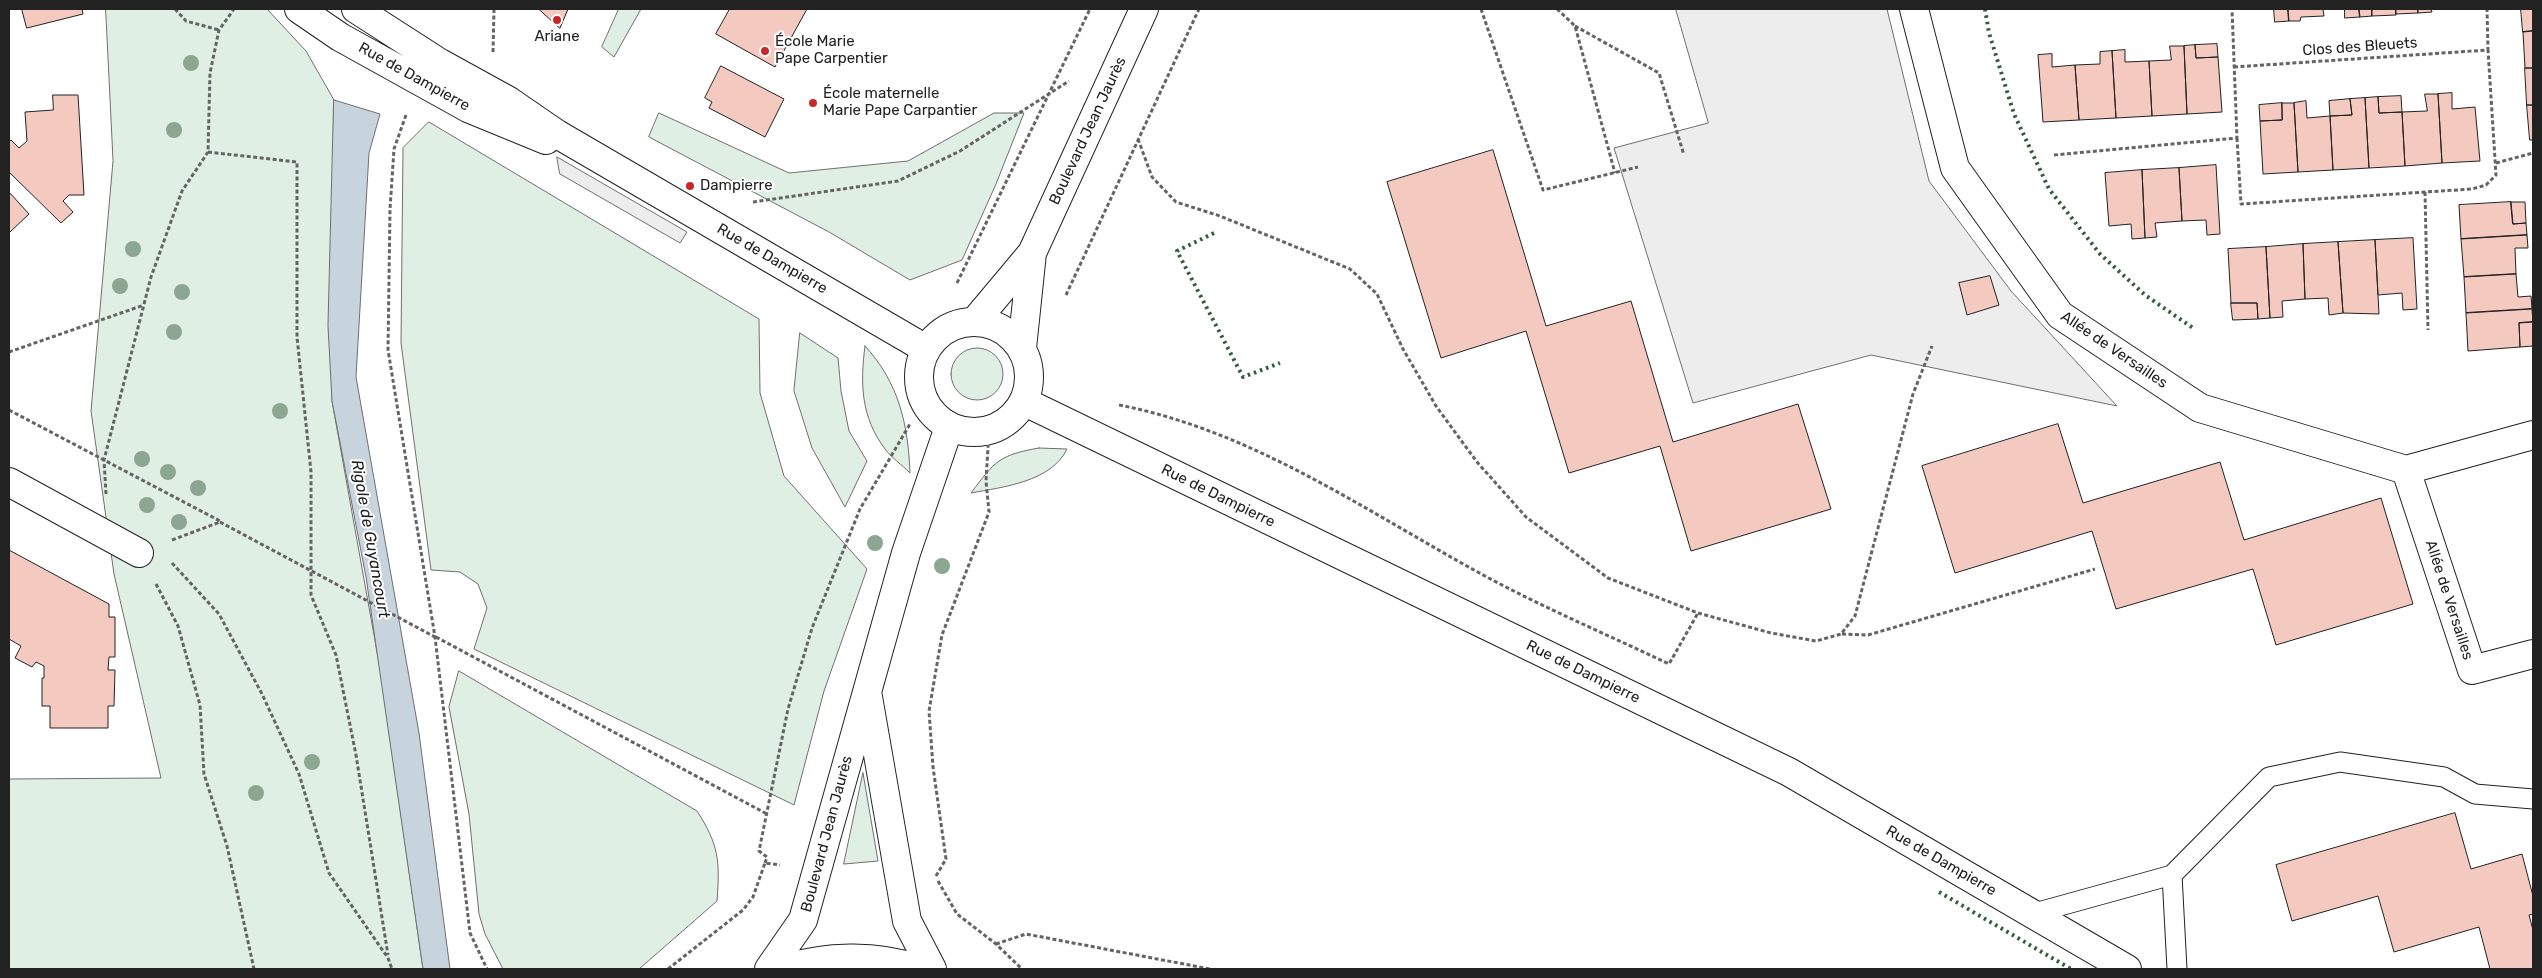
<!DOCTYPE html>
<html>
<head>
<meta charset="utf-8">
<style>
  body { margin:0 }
  #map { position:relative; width:2542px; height:978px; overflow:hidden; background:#fff; font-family:Rubik,sans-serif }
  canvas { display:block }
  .frame { position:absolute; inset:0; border:10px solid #222; pointer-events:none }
</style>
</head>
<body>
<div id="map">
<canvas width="2542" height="978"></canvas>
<div class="frame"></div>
</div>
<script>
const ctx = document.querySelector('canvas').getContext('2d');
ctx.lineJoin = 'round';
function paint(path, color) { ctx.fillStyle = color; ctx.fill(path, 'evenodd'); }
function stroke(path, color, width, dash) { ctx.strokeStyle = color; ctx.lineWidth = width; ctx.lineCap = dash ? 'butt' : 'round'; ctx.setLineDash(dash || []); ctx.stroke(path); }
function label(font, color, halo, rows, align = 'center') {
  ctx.font = font + ' Rubik,sans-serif'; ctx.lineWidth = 4; ctx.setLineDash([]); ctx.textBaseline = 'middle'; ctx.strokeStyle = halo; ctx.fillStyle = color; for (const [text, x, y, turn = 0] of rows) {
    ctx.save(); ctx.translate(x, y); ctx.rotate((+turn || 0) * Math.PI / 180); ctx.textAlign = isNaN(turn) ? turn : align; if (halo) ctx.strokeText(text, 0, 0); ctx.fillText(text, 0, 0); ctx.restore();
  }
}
const green = new Path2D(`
  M106 9H267L306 51 334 100 332 401 381 674 423 969H9V779L161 778 114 574 91 411 113 161Z
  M619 9H641L614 57 602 47Z
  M659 113 789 173 908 161 994 113H1024L996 184 962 260 910 280 829 232 649 137Z
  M429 122 759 319 760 393 784 476 867 569 824 691 794 805 474 649 487 608 478 584 460 572 431 570 401 343 403 148Z
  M800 333 838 358 841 391 849 431 867 461 845 507 812 448 794 391Z
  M865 346C899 383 908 424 910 473 902 465 891 457 885 449 861 417 860 384 865 346Z
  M951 374a26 26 0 1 1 52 0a26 26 0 1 1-52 0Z
  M1039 448 1067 449C1051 482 1003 487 971 493 995 461 999 455 1039 448Z
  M459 671 697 811C719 845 720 861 717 901L639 969H503L485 934 479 914 469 814 449 707Z
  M863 773 878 861 844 864Z`);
paint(green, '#e0efe3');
stroke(green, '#6f6f6f', 1);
const parking = new Path2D(`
  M1676 9H1887L1929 181 2011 291 2117 406 1871 355 1693 403 1614 148 1708 123Z
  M557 157 687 232 680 243 560 174Z`);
paint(parking, '#ededed');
stroke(parking, '#6f6f6f', 1);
const water = new Path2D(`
  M334 100 380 114 369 153 356 377 419 733 450 969H423L366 577 332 401 328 326Z`);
paint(water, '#c7d3dd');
stroke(water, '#6f6f6f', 1);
const building = new Path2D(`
  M22 9H82L83 14 27 28Z
  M539 9H568L560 28Z
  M730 9H807L775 67 716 34Z
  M2274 9H2288L2289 21 2275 22Z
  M2288 9H2323L2324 16 2301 17 2300 21H2289Z
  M2345 9H2359L2360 17 2345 18Z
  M2359 9H2372V16L2360 17Z
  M2372 9H2396V15L2372 16Z
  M2396 9H2418V13L2396 14Z
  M2418 9H2431L2432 12 2418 13Z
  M2521 9H2533V31L2523 32Z
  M2533 31V68H2525L2523 32Z
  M2217 44 2218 57 2196 58 2195 45Z
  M2195 45 2196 58 2218 57 2222 112 2187 114 2184 46Z
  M2170 46H2184L2187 114 2152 116 2149 61 2171 60Z
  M2125 50V62L2149 61 2152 116 2116 118 2112 51Z
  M2112 51 2116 118 2079 120 2075 65 2100 64V52Z
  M2052 54V67L2075 65 2079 120 2043 122 2038 55Z
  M721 66 784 99 765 137 709 108 712 102 705 98Z
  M2525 68H2533V105H2527Z
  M2452 93V109L2475 107 2480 161 2442 163 2438 94Z
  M2425 94H2438L2442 163 2405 166 2402 112 2427 111Z
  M53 95H78L84 195H69L63 201 73 212 61 223 9 172V142L11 140 19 148 27 141 25 112 53 110Z
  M2401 96 2402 112 2379 113 2378 97Z
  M2378 97 2379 113 2402 112 2405 166 2369 168 2365 98Z
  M2365 98 2369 168 2333 170 2330 116 2352 115 2350 99Z
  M2350 99 2352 115 2330 116 2329 101Z
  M2306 101 2307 118 2330 116 2333 170 2298 172 2294 103Z
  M2282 103V120L2260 121 2259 105Z
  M2282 103H2294L2298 172 2263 174 2260 121 2282 120Z
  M2527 105H2533V140H2530Z
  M1493 150 1546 326 1631 301 1673 442 1798 404 1831 509 1691 551 1660 446 1569 473 1526 331 1441 358 1387 182Z
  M2216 165 2220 234 2207 235 2206 220 2182 221 2179 168Z
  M2179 168 2182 221 2155 223 2157 237 2145 238 2142 170Z
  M2142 170 2145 238 2132 239 2131 224 2109 226 2105 173Z
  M9 192 29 214 9 233Z
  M2511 202 2513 224 2526 223 2527 235 2461 239 2459 205Z
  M2511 202H2525L2526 223 2513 224Z
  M2527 235 2528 248H2515L2516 274 2464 277 2461 239Z
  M2413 238 2417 309 2403 310 2402 293 2378 295 2375 240Z
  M2375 240 2379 314 2343 313 2338 242Z
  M2338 242 2343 313 2329 315 2328 298 2305 299 2303 244Z
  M2303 244 2305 299 2282 301 2283 317 2270 318 2266 247Z
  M2266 247 2270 318 2258 319 2257 303H2231L2228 249Z
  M2516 274 2518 297 2531 296 2532 309 2466 313 2464 277Z
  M1990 276 1999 305 1967 315 1959 283Z
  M2231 303H2257L2258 319 2233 320Z
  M2532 309 2533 322 2519 323 2520 347 2468 351 2466 313Z
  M2533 322V346L2520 347 2519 323Z
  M2058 424 2083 503 2220 462 2244 540 2381 498 2413 604 2276 645 2253 569 2116 609 2092 531 1955 573 1922 466Z
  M9 550 109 604V617H115V657H109L108 670H115L114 706H108V728H50V706H42V678H44V666L36 662 32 667 15 658 21 646 9 639Z
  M2455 813 2471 869 2522 854 2533 896V914L2529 915 2533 930V969H2490L2479 927 2394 952 2378 896 2292 921 2276 865Z`);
paint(building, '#f3c9c0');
stroke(building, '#222', 1);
const lane = new Path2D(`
  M2172 875 2177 969
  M2031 914 2172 875 2269 777 2340 762 2444 777 2475 794 2533 799`);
const street = new Path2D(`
  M1914 9 1955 168 2060 315 2200 408 2406 470 2533 435
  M1025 402 1789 772 2127 969
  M2406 470 2472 670 2533 654
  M9 482 139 553`);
const secondary = new Path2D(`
  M299 9 340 37 468 108 546 140
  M356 9 440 63 509 101 557 134 926 349
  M975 321 1032 253 1144 9
  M919 377a55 55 0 1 1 110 0a55 55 0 1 1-110 0Z
  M1022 348 1032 253
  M868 697 907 921 932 969
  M769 969 803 920 906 553 949 427
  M782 969C826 956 875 954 918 969`);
stroke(lane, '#222', 21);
stroke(street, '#222', 30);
stroke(secondary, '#222', 30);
stroke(new Path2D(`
  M175 9 186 21 219 30
  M1481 9 1543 190 1638 167
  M1557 9 1575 26 1615 173
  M1575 26 1659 73 1684 155
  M493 52 494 9
  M2234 67 2488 50 2487 9
  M406 115 394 149 390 209 388 350 435 637 470 933 487 969
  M2237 138 2241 204 2472 189 2486 185 2496 175 2488 50
  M1138 139 1152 177 1176 202 1220 216 1350 269 1377 294 1403 349 1436 406 1477 462 1526 517 1608 578 1698 613 1771 633 1816 641 1841 634 1855 616 1913 394 1932 346
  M208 152 297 162V337L311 472V595L336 655 356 755 388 955
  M2054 155 2237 138 2232 9
  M2496 163 2533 153
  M2425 192 2428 330
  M753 202 898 181 960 151 1069 81
  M957 283 1090 9
  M1066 295 1199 9
  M9 352 144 305
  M1119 405C1249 430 1360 507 1474 570 1537 605 1604 633 1669 664L1698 613
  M9 410 220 521
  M106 494 104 460 151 277 182 191 208 152 210 73 219 30 234 9
  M172 540 220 522
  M172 563 219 614 262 694 299 774 329 873 388 958 392 969
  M156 584 178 626 200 705 204 774 227 846 254 969
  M1842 634 1868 635 2095 569
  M436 637 767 814
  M765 863 767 857 759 851 788 709 812 628 860 509 910 424
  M936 876 946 859 933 767 929 711 942 635 989 512 986 481 989 431
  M938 881 957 914 996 944 1022 969
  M996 944 1026 934 1210 969
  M668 969 743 910 753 897 765 863 780 865`), '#646464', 3, [4, 2.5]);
stroke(lane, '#fff', 19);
stroke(street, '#fff', 28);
stroke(secondary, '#fff', 28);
stroke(new Path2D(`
  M220 522 435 637`), '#646464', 3, [4, 2.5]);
stroke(new Path2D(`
  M1985 9 1989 33 2014 114 2049 189 2100 254 2145 295 2193 328
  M1214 233 1177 251 1243 377 1280 363
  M1939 892 2071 969`), '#2f5e38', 4, [2.5, 4]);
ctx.fillStyle = '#8da692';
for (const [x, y] of [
  [191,63],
  [174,130],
  [133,249],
  [120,286],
  [182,292],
  [174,332],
  [280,411],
  [142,459],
  [168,472],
  [198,488],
  [147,505],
  [179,522],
  [875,543],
  [942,566],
  [312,762],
  [256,793]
]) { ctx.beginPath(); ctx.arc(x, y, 8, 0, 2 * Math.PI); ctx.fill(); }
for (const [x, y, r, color] of [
  [557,20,5,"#c62828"],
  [765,51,5,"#c62828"],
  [813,103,5,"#c62828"],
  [690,186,5,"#c62828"]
]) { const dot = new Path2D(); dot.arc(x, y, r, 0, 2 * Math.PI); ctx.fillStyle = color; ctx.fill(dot); stroke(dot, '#fff', 2); }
label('15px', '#222', '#fff', [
  ["Ariane",557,37,"center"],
  ["École Marie",775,42],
  ["Pape Carpentier",775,59],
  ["École maternelle",823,94],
  ["Marie Pape Carpantier",823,111],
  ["Dampierre",700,186]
], 'left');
label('15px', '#222', '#fff', [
  ["Clos des Bleuets",2360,47,-4],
  ["Rue de Dampierre",414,77,29],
  ["Boulevard Jean Jaurès",1088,131,-65],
  ["Rue de Dampierre",772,259,30],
  ["Allée de Versailles",2114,350,34],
  ["Rue de Dampierre",1218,496,26],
  ["Allée de Versailles",2449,600,72],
  ["Rue de Dampierre",1583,672,26],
  ["Boulevard Jean Jaurès",827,834,-75],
  ["Rue de Dampierre",1941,861,30]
]);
label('italic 16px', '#222', '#fff', [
  ["Rigole de Guyancourt",370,539,80]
]);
</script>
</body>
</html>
